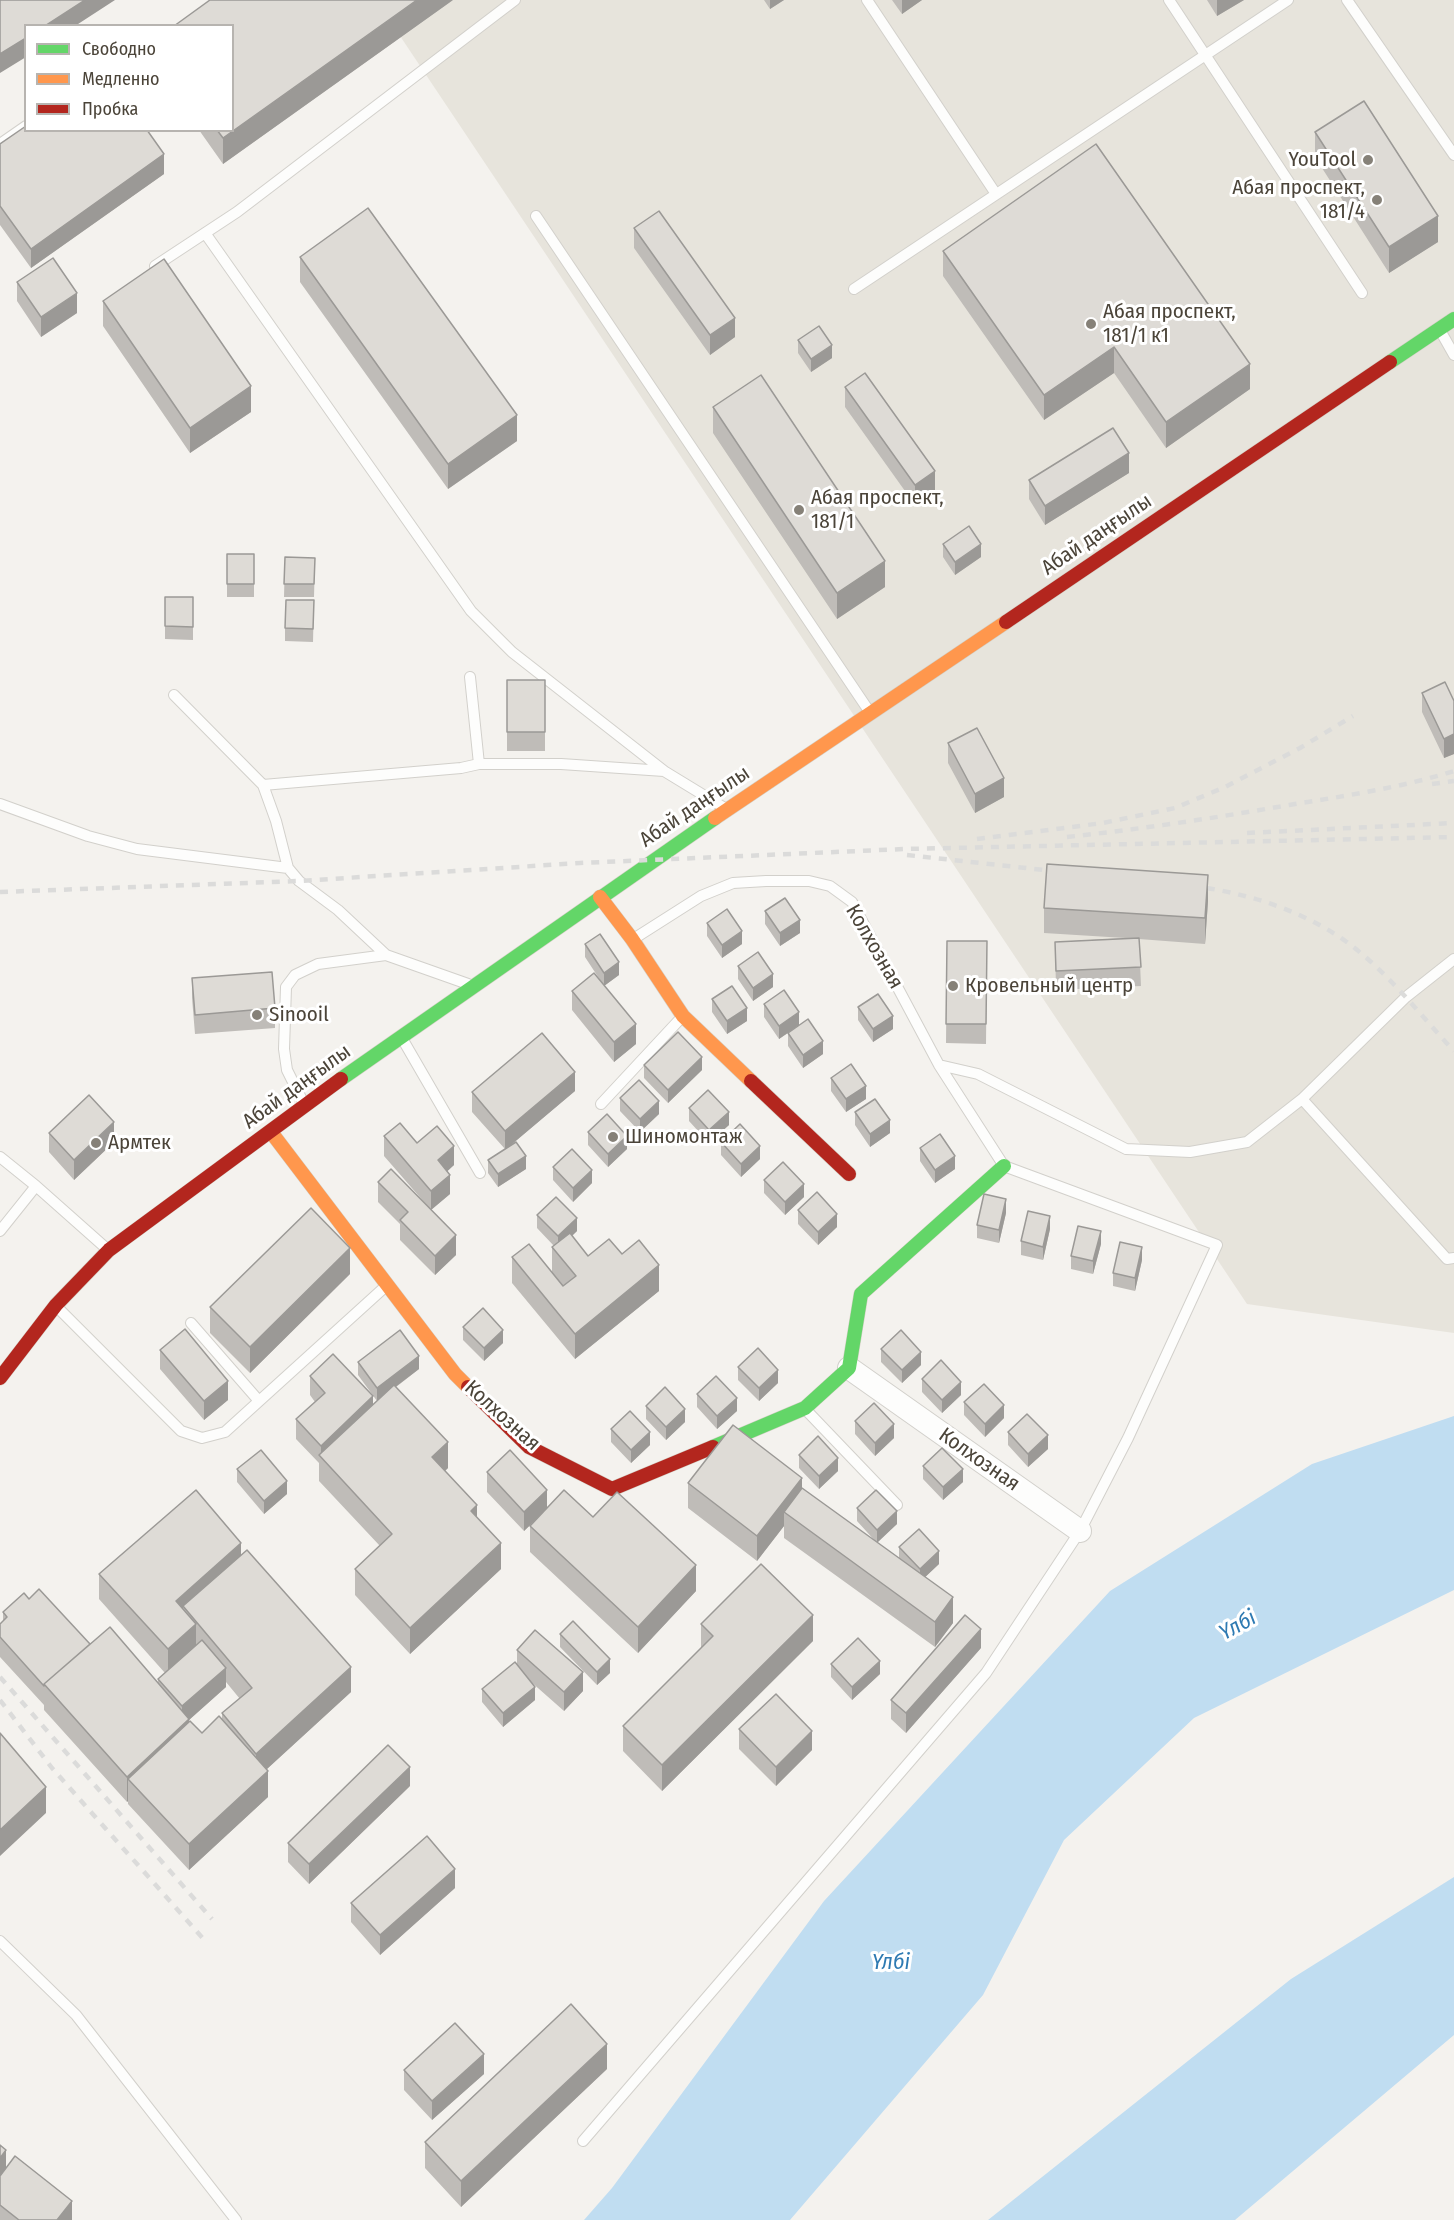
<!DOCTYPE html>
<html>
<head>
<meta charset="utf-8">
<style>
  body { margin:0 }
  #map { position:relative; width:1454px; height:2220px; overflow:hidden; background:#f4f2ee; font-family:"Fira Sans Condensed",sans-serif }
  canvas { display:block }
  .legend { position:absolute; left:24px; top:24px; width:210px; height:108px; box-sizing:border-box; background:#fff; border:2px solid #b7b4b0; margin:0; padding:8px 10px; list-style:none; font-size:18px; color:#4b4439 }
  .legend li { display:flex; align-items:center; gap:12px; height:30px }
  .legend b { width:30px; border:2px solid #b7b4b0 }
</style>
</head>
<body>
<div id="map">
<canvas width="1454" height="2220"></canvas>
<ul class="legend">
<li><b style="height:8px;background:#63d668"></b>Свободно</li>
<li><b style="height:8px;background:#ff974d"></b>Медленно</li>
<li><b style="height:8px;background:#b3261e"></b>Пробка</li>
</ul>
</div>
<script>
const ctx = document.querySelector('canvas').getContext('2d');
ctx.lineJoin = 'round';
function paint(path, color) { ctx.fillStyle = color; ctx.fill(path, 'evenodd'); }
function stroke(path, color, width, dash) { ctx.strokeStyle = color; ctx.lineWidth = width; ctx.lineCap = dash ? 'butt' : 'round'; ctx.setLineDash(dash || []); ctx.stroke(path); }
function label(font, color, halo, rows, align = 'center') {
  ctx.font = font + ' "Fira Sans Condensed",sans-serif'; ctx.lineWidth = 6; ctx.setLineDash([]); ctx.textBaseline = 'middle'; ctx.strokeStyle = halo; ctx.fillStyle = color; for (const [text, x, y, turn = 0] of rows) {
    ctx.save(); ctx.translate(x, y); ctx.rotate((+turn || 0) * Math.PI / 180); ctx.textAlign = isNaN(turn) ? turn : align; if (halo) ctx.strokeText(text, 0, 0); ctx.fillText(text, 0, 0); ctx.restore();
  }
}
paint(new Path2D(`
  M376 0H1454V1333L1247 1304Z`), '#e7e4dc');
paint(new Path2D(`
  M1454 1416V1590L1194 1718 1064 1840 983 1995 790 2220H584L612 2188 824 1901 1110 1591 1312 1464Z
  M1454 1877V2035L1235 2220H988L1291 1979Z`), '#c0ddf1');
const lane = new Path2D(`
  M867 0 996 194
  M1169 0 1362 293
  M1347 0 1454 155
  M0 144 26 126
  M536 216 869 711
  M205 233 471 611 512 652 664 771
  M155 266 237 212 515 0
  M854 289 1288 0
  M1441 332 1454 355
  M470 677 479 764
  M174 695 263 785 461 768 479 764H561L664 771 723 807
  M263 785 276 821 288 868 299 881 338 910 386 955
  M0 804 88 836 137 849 288 868
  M403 1040 480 1173
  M939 1065 978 1074 1126 1149 1190 1152 1247 1142 1302 1099 1447 1259 1454 1258
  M1302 1099 1406 997 1454 959
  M303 1102 287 1070 284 1049 286 987 295 975 318 964 386 955 468 984
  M601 1104 681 1018
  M0 1157 36 1186
  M0 1231 36 1186 107 1249
  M58 1308 181 1431 202 1438 225 1432 386 1286
  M191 1323 259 1401
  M807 1411 897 1505
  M0 1941 76 2015 236 2220
  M583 2141 986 1673 1080 1531 1128 1438 1217 1245 1004 1166 939 1065 852 902 830 886 809 881H766L733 883 701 896 635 938`);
const street = new Path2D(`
  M849 1368 1080 1531`);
const fast = new Path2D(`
  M1390 362 1454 319
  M341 1079 715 818
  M713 1447 805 1408 849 1368 861 1294 1004 1166`);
const slow = new Path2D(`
  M715 818 1006 622
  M600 897 632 939 683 1016 751 1081
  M271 1132 455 1374 468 1387`);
const jam = new Path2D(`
  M1006 622 1390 362
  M751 1081 849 1174
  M0 1378 56 1305 109 1250 341 1079
  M468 1387 529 1447 612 1489 713 1447`);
stroke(lane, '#d2d0cb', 12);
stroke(street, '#d2d0cb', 24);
stroke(fast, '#d3cfc5', 15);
stroke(slow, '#d3cfc5', 15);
stroke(jam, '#d3cfc5', 15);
stroke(lane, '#fdfdfc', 10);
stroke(street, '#fdfdfc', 22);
stroke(fast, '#63d668', 14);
stroke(slow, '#ff974d', 14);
stroke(jam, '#b3261e', 14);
stroke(new Path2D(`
  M1432 784 1454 781
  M1247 833 1454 823
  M1067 837C1141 829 1215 818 1289 805 1344 796 1400 788 1454 771
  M977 839 1103 823 1175 808 1225 787 1300 748 1353 716
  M907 855 1062 872
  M1191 886C1246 892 1308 912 1352 946 1391 976 1421 1016 1454 1051
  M0 892 299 881 580 863 905 849 1454 837
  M0 1677 212 1919
  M0 1700 52 1768 207 1943`), '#dbdbda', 4.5, [8, 8]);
paint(new Path2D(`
  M453 0 223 164 199 130H232Z
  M764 0H784L770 9Z
  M892 0H922L902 14Z
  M1207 0H1244L1217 16Z
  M1315 132 1438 242 1389 273 1315 157Z
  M0 144 164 174 31 268 0 225Z
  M634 228 735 337 710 355 634 248Z
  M943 251 1250 389 1166 448 1114 373 1044 420 943 276Z
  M300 257 517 441 448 489 300 282Z
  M17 282 77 313 41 337 17 301Z
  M103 301 251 412 190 453 103 326Z
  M798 340 832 358 811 372 798 353Z
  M845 387 935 490 915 505 845 407Z
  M713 407 885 587 837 619 713 433Z
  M1129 473 1045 525 1029 499V480Z
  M943 544 981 557 955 575 943 557Z
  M254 554V597H227V584Z
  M285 557 315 558 314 597H284Z
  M193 597V640L165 639V626Z
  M314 600 313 642 285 641V628Z
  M507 680H545V751H507Z
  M1422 693 1454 701V754L1444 758 1422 712Z
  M948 743 1004 797 975 813 948 763Z
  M1208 901 1205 944 1139 939 1141 986 1056 990 1055 942 1125 938 1044 933V908Z
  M765 911 800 933 780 946 765 924Z
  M707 923 742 944 722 958 707 936Z
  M947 941H987L986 1044 946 1043Z
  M585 944 619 975 604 986 585 957Z
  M738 966 773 987 753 1001 738 979Z
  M192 978 275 1008V1028L195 1034 192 998Z
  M572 991 636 1044 614 1062 572 1010Z
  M712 999 747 1021 727 1034 712 1012Z
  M764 1004 799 1025 823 1054 803 1068 788 1046V1033L779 1039 764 1017Z
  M858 1007 893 1029 873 1042 858 1020Z
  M644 1065 702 1070 668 1103 644 1078Z
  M831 1078 866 1099 846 1112 831 1091Z
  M575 1091 511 1145 526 1169 498 1187 488 1173V1160L505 1149 472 1112V1092Z
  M620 1098 659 1114 640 1132 620 1111Z
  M689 1108 729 1125 709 1143 689 1121Z
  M855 1112 890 1133 870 1147 855 1125Z
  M588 1132 627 1149 608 1167 588 1145Z
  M49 1133 114 1142 74 1180 49 1152Z
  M384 1136 417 1143 454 1165 447 1171 450 1194 431 1210 384 1156Z
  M721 1142 760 1159 741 1177 721 1155Z
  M920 1148 955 1169 935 1183 920 1161Z
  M553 1167 592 1183 573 1202 553 1180Z
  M764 1180 804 1197 785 1215 764 1193Z
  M378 1182 456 1255 435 1275 400 1240V1224L378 1202Z
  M798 1210 837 1227 818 1245 798 1224Z
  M1006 1213 999 1243 977 1238V1225Z
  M537 1215 577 1231 572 1236 588 1256 622 1254 659 1291 575 1359 512 1283V1257L552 1273V1247L554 1246 537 1228Z
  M1050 1229 1043 1260 1021 1255V1241Z
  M1101 1244 1093 1274 1071 1269V1256Z
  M1142 1260 1135 1291 1113 1286V1273Z
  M350 1274 250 1373 210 1333V1307Z
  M463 1327 503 1343 484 1361 463 1340Z
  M881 1349 921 1365 902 1383 881 1362Z
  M160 1350 228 1400 204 1420 160 1369Z
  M358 1362 419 1369 396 1387 448 1468 445 1471 477 1517 501 1569 410 1654 355 1595V1569L380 1546 319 1481V1463L296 1439V1419L315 1402 310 1395V1376L373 1405 377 1401 358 1375Z
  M738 1367 778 1383 759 1401 738 1380Z
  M922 1379 961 1395 942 1413 922 1392Z
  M697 1394 737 1411 717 1429 697 1407Z
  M964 1402 1004 1418 985 1437 964 1415Z
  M646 1406 685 1422 666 1440 646 1419Z
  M855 1421 894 1438 875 1456 855 1434Z
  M611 1429 650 1445 631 1463 611 1442Z
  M1008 1432 1048 1449 1028 1467 1008 1445Z
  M799 1455 838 1471 819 1489 799 1468Z
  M923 1466 963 1482 943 1500 923 1479Z
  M237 1469 287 1494 264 1514 237 1482Z
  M487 1472 547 1507 593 1517 696 1591 638 1653 530 1552V1526L536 1519 524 1531 487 1492Z
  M688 1483 802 1488 876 1542 857 1521V1508L897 1524 877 1542 899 1558V1547L939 1564 925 1577 953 1623 935 1647 784 1538V1526L757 1561 688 1508Z
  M241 1555 351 1692 267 1769 268 1797 189 1870 128 1804V1801L127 1802 44 1710V1705L0 1657V1624L3 1621V1612L29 1599 90 1644 158 1683V1679L165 1673 99 1599V1574ZM226 1682 240 1699 222 1713V1720L202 1733 189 1722V1720L226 1687Z
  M701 1624 813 1641 662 1791 623 1751V1726L701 1648Z
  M560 1634 610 1673 597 1685 560 1647Z
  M981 1648 906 1733 891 1719V1700Z
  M517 1650 583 1691 564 1711 530 1681 535 1700 503 1727 482 1702V1689L517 1665Z
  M831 1664 880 1674 852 1700 831 1677Z
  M739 1729 812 1750 776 1786 739 1749Z
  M410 1786 309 1884 288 1862V1843Z
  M455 1888 380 1955 351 1922V1903Z
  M607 2069 461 2207 425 2168V2142Z
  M404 2070 484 2074 432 2120 404 2090Z
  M0 2145 6 2168 72 2220H0Z`), '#bfbcb8');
paint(new Path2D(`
  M85 0H115L75 26H45Z
  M417 0H453L223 164V138Z
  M770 0H784L770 9Z
  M902 0H922L902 14Z
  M1217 0H1244L1217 16Z
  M26 38V57L0 73V54Z
  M164 154V174L31 268V249Z
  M1438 216V242L1389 273V247Z
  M77 293V313L41 337V317Z
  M735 318V337L710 355V335Z
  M832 345V358L811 372V359Z
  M1114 347V373L1044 420V395Z
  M1250 364V389L1166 448V422Z
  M251 386V412L190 453V428Z
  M517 415V441L448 489V464Z
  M1129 453V473L1045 525V506Z
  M935 471V490L915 505V485Z
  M981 544V557L955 575V562Z
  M885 561V587L837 619V593Z
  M1454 734V754L1444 758V739Z
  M1004 778V797L975 813V794Z
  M1208 875V901L1205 944V918Z
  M800 920V933L780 946V933Z
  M742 931V944L722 958V945Z
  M619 962V975L604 986V973Z
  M773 974V987L753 1001V988Z
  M747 1008V1021L727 1034V1021Z
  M799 1012V1025L779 1039V1026Z
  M893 1016V1029L873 1042V1029Z
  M636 1024V1044L614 1062V1042Z
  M823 1041V1054L803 1068V1055Z
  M702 1057V1070L668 1103V1090Z
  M575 1072V1091L505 1150V1131Z
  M866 1086V1099L846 1112V1099Z
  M659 1101V1114L640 1132V1119Z
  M729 1112V1125L709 1143V1130Z
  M890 1120V1133L870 1147V1134Z
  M114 1122V1142L74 1180V1160Z
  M627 1136V1149L608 1167V1154Z
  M454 1146V1165L438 1180V1160Z
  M760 1146V1159L741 1177V1164Z
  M526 1156V1169L498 1187V1174Z
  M955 1156V1169L935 1183V1170Z
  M592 1170V1183L573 1202V1188Z
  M450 1175V1194L431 1210V1191Z
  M804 1184V1197L785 1215V1202Z
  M1006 1199V1213L999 1243V1230Z
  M837 1214V1227L818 1245V1232Z
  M1050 1216V1229L1043 1260V1247Z
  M577 1218V1231L558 1249V1236Z
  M1101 1231V1244L1093 1274V1261Z
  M456 1235V1255L435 1275V1256Z
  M1142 1247V1260L1135 1291V1278Z
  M350 1248V1274L250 1373V1347Z
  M659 1265V1291L575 1359V1334Z
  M503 1330V1343L484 1361V1348Z
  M921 1352V1365L902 1383V1370Z
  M419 1356V1369L377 1401V1388Z
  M778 1370V1383L759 1401V1388Z
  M228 1381V1400L204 1420V1401Z
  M961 1382V1395L942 1413V1400Z
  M373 1396V1416L321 1457V1446Z
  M737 1398V1411L717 1429V1416Z
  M1004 1405V1418L985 1437V1424Z
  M685 1409V1422L666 1440V1427Z
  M894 1424V1438L875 1456V1443Z
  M650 1432V1445L631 1463V1450Z
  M1048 1435V1449L1028 1467V1454Z
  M448 1442V1468L432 1483V1457Z
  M838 1458V1471L819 1489V1476Z
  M963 1469V1482L943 1500V1487Z
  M802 1478V1503L784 1512V1526L757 1561V1536Z
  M287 1481V1494L264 1514V1501Z
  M547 1490V1509L524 1531V1512Z
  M477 1505V1531L471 1511Z
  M897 1511V1524L877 1543V1530Z
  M241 1543V1569L183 1606V1620L176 1601Z
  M501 1543V1569L410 1654V1628Z
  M939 1551V1564L920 1582V1569Z
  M696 1565V1591L638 1653V1627Z
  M953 1597V1623L935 1647V1622Z
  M813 1615V1641L662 1791V1765Z
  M196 1624V1650L168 1675V1649Z
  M981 1629V1648L906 1733V1713Z
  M610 1659V1673L597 1685V1672Z
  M880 1661V1674L852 1700V1687Z
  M351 1667V1692L256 1779V1754Z
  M226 1668V1687L189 1720V1745L128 1779V1801L127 1802V1777L182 1725V1706Z
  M583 1672V1691L564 1711V1692Z
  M535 1687V1700L503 1727V1713Z
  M812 1731V1750L776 1786V1767Z
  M410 1767V1786L309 1884V1864Z
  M268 1771V1797L189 1870V1844Z
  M46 1787V1813L0 1856V1830Z
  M455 1869V1888L380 1955V1935Z
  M607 2044V2069L461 2207V2181Z
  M484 2054V2074L432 2120V2101Z
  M6 2150V2169L0 2177V2158Z
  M72 2201V2220H57Z`), '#9b9996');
const building = new Path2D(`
  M0 0H85L45 26H26V38L0 54Z
  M210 0H417L223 138 217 130H232V26H174Z
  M1364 101 1438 216 1389 247 1315 132Z
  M26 126V130H147L164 154 31 249 0 206V144Z
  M1096 144 1250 364 1166 422 1114 347 1044 395 943 251Z
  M368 208 517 415 448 464 300 257Z
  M659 211 735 318 710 335 634 228Z
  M53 258 77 293 41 317 17 282Z
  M164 259 251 386 190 428 103 301Z
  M819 326 832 345 811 359 798 340Z
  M865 373 935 471 915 485 845 387Z
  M761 375 885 561 837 593 713 407Z
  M1113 428 1129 453 1045 506 1029 480Z
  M969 526 981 544 955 562 943 544Z
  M227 554H254V584H227Z
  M285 557 315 558 314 584H284Z
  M165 597H193V627L165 626Z
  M286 600H314L313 629 285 628Z
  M507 680H545V732H507Z
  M1445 682 1454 701V734L1444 739 1422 693Z
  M977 728 1004 778 975 794 948 743Z
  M1047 864 1208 875 1205 918 1044 908Z
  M785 898 800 920 780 933 765 911Z
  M727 909 742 931 722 945 707 923Z
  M600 934 619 962 604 973 585 944Z
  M1139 938 1141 967 1056 971 1055 942Z
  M947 941H987L986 1024H946Z
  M758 952 773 974 753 988 738 966Z
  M272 972 275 1008 195 1015 192 978Z
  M594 973 636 1024 614 1042 572 991Z
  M732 986 747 1008 727 1021 712 999Z
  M784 990 799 1012 779 1026 764 1004Z
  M878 994 893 1016 873 1029 858 1007Z
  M808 1019 823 1041 803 1055 788 1033Z
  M678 1032 702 1057 668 1090 644 1065Z
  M542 1033 575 1072 505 1131 472 1092Z
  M851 1064 866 1086 846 1099 831 1078Z
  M639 1080 659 1101 640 1119 620 1098Z
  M708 1090 729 1112 709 1130 689 1108Z
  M89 1095 114 1122 74 1160 49 1133Z
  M875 1099 890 1120 870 1134 855 1112Z
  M607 1114 627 1136 608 1154 588 1132Z
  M400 1123 417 1143 437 1126 454 1146 438 1160 450 1175 431 1191 384 1136Z
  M740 1124 760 1146 741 1164 721 1142Z
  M940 1134 955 1156 935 1170 920 1148Z
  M516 1142 526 1156 498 1174 488 1160Z
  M572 1149 592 1170 573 1188 553 1167Z
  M783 1162 804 1184 785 1202 764 1180Z
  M391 1169 456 1235 435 1256 400 1220 408 1212 378 1182Z
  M817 1192 837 1214 818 1232 798 1210Z
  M984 1194 1006 1199 999 1230 977 1225Z
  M556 1197 577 1218 558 1236 537 1215Z
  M311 1208 350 1248 250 1347 210 1307Z
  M1028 1211 1050 1216 1043 1247 1021 1241Z
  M1078 1226 1101 1231 1093 1261 1071 1256Z
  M570 1233 588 1256 609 1239 622 1254 639 1240 659 1265 575 1334 512 1257 529 1244 563 1286 576 1276 552 1247Z
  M1120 1242 1142 1247 1135 1278 1113 1273Z
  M483 1308 503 1330 484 1348 463 1327Z
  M185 1329 228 1381 204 1401 160 1350Z
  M400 1330 419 1356 377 1388 358 1362Z
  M901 1330 921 1352 902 1370 881 1349Z
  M758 1348 778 1370 759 1388 738 1367Z
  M333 1354 373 1396 321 1446 296 1419 325 1393 310 1376Z
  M941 1360 961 1382 942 1400 922 1379Z
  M716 1376 737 1398 717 1416 697 1394Z
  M984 1384 1004 1405 985 1424 964 1402Z
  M394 1385 448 1442 432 1457 477 1505 471 1511 501 1543 410 1628 355 1569 392 1534 319 1455Z
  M665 1387 685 1409 666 1427 646 1406Z
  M874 1403 894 1424 875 1443 855 1421Z
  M630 1411 650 1432 631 1450 611 1429Z
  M1027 1414 1048 1435 1028 1454 1008 1432Z
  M733 1425 802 1478 757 1536 688 1483Z
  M818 1436 838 1458 819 1476 799 1455Z
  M942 1448 963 1469 943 1487 923 1466Z
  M261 1450 287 1481 264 1501 237 1469Z
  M510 1450 547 1490 524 1512 487 1472Z
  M802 1488 953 1597 935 1622 784 1512Z
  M196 1490 241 1543 176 1601 196 1624 168 1649 99 1574Z
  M564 1490 593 1517 617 1492 696 1565 638 1627 530 1526Z
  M876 1490 897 1511 877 1530 857 1508Z
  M919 1529 939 1551 920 1569 899 1547Z
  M247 1550 351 1667 256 1754 222 1713 252 1688 183 1606Z
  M761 1564 813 1615 662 1765 623 1726 713 1636 701 1624Z
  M39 1589 90 1644 44 1684V1686L0 1637V1624L7 1617 3 1612 24 1593 29 1599Z
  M965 1615 981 1629 906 1713 891 1700Z
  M573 1621 610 1659 597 1672 560 1634Z
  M110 1627 189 1719 127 1777 44 1684Z
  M535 1630 583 1672 564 1692 517 1650Z
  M858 1638 880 1661 852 1687 831 1664Z
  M202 1640 226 1668 182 1706 158 1679Z
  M515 1662 535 1687 503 1713 482 1689Z
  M776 1694 812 1731 776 1767 739 1729Z
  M219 1716 268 1771 189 1844 128 1779 190 1721 202 1733Z
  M0 1733 46 1787 0 1830Z
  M388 1745 410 1767 309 1864 288 1843Z
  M427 1836 455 1869 380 1935 351 1903Z
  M571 2004 607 2044 461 2181 425 2142Z
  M455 2023 484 2054 432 2101 404 2070Z
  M0 2145 6 2150 0 2158Z
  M15 2156 72 2201 57 2220H19L0 2205V2176Z`);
paint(building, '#dedbd6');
stroke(building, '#9b9996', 1.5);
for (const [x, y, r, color] of [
  [1368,160,6,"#868178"],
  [1377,200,6,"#868178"],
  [1091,324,6,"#868178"],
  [799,510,6,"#868178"],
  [953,986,6,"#868178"],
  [257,1015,6,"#868178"],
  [613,1137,6,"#868178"],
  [96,1143,6,"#868178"]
]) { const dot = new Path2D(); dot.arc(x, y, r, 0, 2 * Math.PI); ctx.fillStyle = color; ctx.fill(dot); stroke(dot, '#fff', 2); }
label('21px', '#4b4439', '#fff', [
  ["YouTool",1356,160,"right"],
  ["Абая проспект,",1365,188,"right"],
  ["181/4",1365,212,"right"],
  ["Абая проспект,",1103,312],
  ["181/1 к1",1103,336],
  ["Абая проспект,",811,498],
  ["181/1",811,522],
  ["Кровельный центр",965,986],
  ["Sinooil",269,1015],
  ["Шиномонтаж",625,1137],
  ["Армтек",108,1143]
], 'left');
label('21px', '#4b4439', '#fff', [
  ["Абай даңғылы",1097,535,-34],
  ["Абай даңғылы",695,807,-34],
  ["Колхозная",874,947,60],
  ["Абай даңғылы",297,1087,-36],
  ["Колхозная",502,1416,42],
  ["Колхозная",979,1460,35]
]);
label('italic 22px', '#2e7ab2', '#fff', [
  ["Үлбі",1238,1626,-29],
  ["Үлбі",891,1963]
]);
</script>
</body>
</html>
